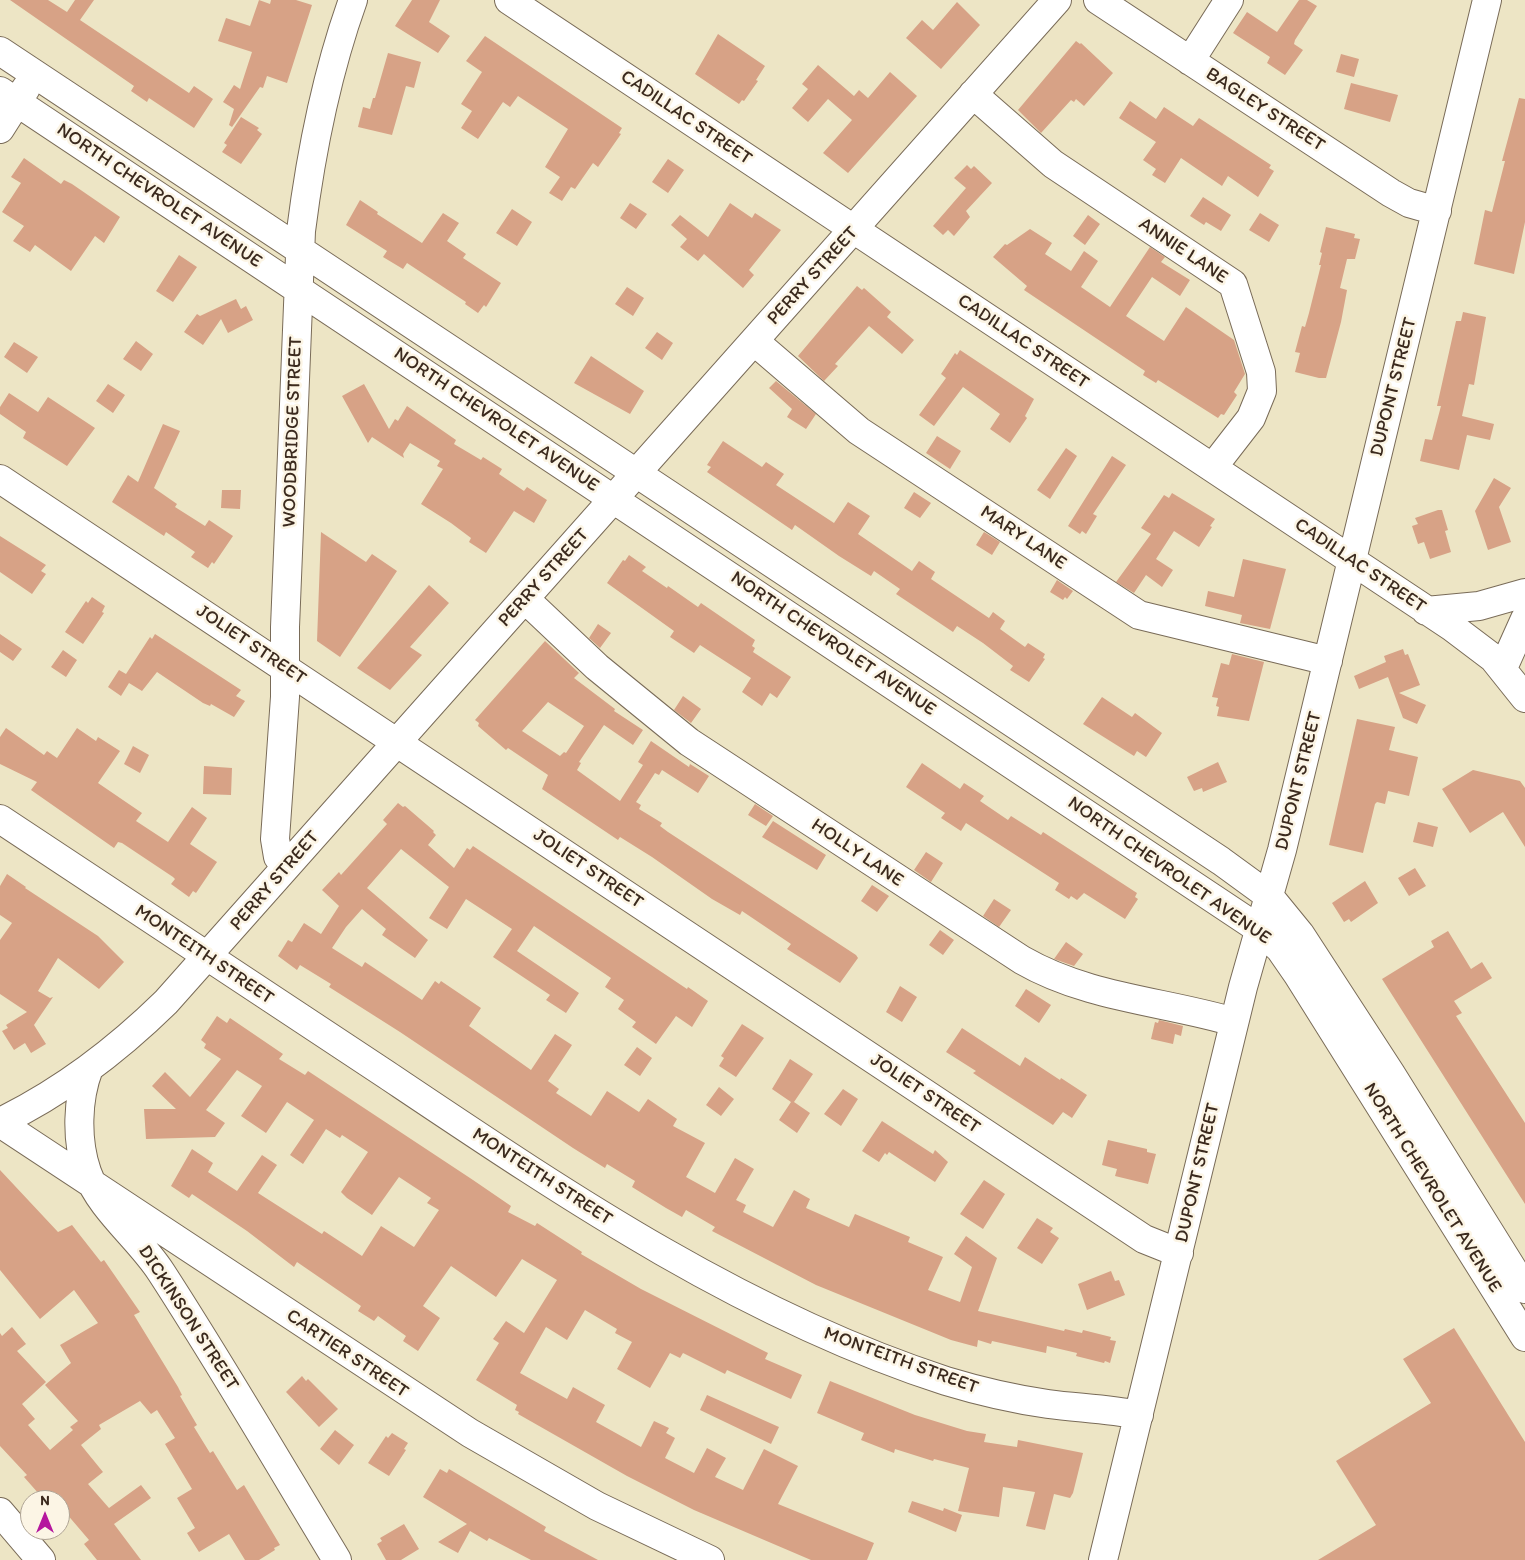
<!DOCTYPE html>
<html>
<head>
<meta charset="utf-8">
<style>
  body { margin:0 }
  #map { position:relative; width:1525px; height:1560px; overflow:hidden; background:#ede5c5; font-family:Itim,sans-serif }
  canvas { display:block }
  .north { position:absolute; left:20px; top:1490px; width:50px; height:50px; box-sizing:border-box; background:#fcf5e5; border:1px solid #afa495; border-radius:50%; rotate:0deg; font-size:14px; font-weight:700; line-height:20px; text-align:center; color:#3b2a1e }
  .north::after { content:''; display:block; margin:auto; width:18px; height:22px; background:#b5179e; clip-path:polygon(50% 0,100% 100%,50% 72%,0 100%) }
</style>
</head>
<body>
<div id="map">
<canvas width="1525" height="1560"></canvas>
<div class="north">N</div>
</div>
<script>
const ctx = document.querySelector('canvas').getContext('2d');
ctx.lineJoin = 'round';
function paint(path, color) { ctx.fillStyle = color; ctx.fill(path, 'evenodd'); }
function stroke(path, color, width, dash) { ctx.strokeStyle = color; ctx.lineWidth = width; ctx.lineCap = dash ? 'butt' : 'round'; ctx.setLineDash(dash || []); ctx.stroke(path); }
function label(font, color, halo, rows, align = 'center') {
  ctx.font = font + ' Itim,sans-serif'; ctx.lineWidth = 5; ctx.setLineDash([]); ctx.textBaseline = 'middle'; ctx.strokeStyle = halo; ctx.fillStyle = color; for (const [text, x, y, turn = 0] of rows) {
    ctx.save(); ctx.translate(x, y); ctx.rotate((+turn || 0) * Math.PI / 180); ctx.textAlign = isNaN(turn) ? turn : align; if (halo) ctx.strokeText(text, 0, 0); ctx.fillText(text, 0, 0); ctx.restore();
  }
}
paint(new Path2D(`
  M10 0H48L67 12 75 0H94L80 20 189 93 194 86 213 99 194 128 149 98 147 102 131 91 134 86Z
  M259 0 270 4 271 0H296L312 5 287 83 267 76 263 88 260 87 232 127 229 125 234 109 223 102 234 85 240 89 252 52 218 41 226 18 250 26Z
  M412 0H440L429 22 450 36 438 53 395 26Z
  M1299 0H1307L1317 6 1295 40 1294 44 1303 50 1285 75 1267 63 1270 57 1233 33 1247 12 1277 32Z
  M957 2 980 25 941 69 906 38 922 20 933 30Z
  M718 34 765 66 756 80 758 81 744 101 742 100 739 104 695 74Z
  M485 36 622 128 619 133 621 134 598 167 593 163 575 189 571 187 562 201 549 193 560 177 545 167 568 129 518 96 510 107 503 102 478 139 461 128 472 111 461 104 482 72 466 61Z
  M1076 41 1080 44 1081 43 1113 73 1084 106 1076 99 1074 102 1071 100 1041 133 1018 110Z
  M388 53 421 62 414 88 406 86 392 135 358 127 363 107 370 109 373 98H375Z
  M1341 54 1359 59 1354 77 1336 72Z
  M818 65 854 96 859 90 868 98 890 72 917 96 848 173 823 153 852 120 828 99 808 122 792 108 808 89 802 84Z
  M1351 83 1398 95 1390 122 1344 109Z
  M1519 98 1525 99V222L1514 274 1474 264 1485 210 1492 212 1505 161H1502Z
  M1130 101 1156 119 1164 107 1193 126 1199 118 1271 165 1269 168 1274 171 1258 197 1228 176 1222 186 1181 158 1165 183 1152 175 1156 169 1143 160 1156 142 1119 118Z
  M241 117 259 128 257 130 262 134 241 164 222 152 227 145 224 143Z
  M24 158 61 184 64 180 72 184 120 217 104 243 95 236 71 271 35 245 30 252 13 241 24 226 2 212 21 183 11 177Z
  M668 159 684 170 668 193 652 182Z
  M967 165 971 169 974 166 992 183 966 211 970 217 954 236 948 230 943 235 933 226 966 188 954 178Z
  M1203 197 1231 215 1221 231 1206 222 1204 225 1190 216Z
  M360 200 378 212 377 214 422 243 443 213 459 223 447 241 466 254 463 258 501 283 486 307 484 305 478 313 465 304 466 302 407 263 403 269 383 257 387 251 346 225Z
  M630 203 647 214 636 229 620 218Z
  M730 203 752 218 755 213 781 230 749 270 754 275 743 288 704 254 698 261 680 247 687 239 671 225 680 215 708 237Z
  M512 209 532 222 517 246 496 233Z
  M1260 213 1279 225 1269 242 1249 230Z
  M1088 215 1100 224 1085 245 1073 236Z
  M1326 227 1355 234 1354 238 1360 239 1355 259H1347L1340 288 1347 290 1341 322 1326 378H1319L1295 372 1300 353 1295 352 1302 326 1305 327 1309 313 1321 265H1319L1322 253 1320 252Z
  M1030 229 1052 243 1045 254 1071 271 1084 251 1098 261 1081 287 1110 307 1150 247 1165 257 1161 262 1190 280 1180 296 1152 277 1126 316 1164 341 1186 307 1234 340 1245 374 1234 392 1237 395 1224 415 1221 414 1218 418 1158 380 1156 383 1143 375 1145 371 1024 290 1027 286 993 257 1005 244 1007 245Z
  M179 255 197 267 173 302 156 291Z
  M857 286 862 290 864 288 891 312 887 317 914 340 902 354 869 326 835 364 838 366 824 381 798 356Z
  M627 287 644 298 633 316 615 304Z
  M236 299 241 309 246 306 253 320 228 333 221 319 203 345 184 332 197 314 200 316Z
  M1463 312 1486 317 1474 385 1469 384 1462 416 1494 424 1490 440 1467 435 1459 470 1420 461 1425 439 1432 440 1441 406H1437L1456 321H1461Z
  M657 332 673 343 662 360 645 348Z
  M136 341 153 354 141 371 123 359Z
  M14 342 38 357 27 373 4 357Z
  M960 350 1034 399 1025 416 1027 418 1010 443 990 429 1000 414 963 387 934 426 919 415 946 378 941 374 955 353 957 355Z
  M591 356 644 391 630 414 574 383Z
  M776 381 816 414 806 429 787 417 792 409 769 388Z
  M108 384 125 395 113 413 96 401Z
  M364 384 389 429 395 419 398 421 407 406 456 440 454 444 481 460 483 457 502 469 499 474 524 491 527 487 547 500 534 523 514 511 486 553 469 542 471 538 451 523 421 504 443 469 437 466 440 461 410 443 403 454 404 458 372 437 368 443 342 396Z
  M9 393 38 412 48 397 95 428 67 466 23 438 26 432 0 414V407Z
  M163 424 180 431 154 488 177 504 175 507 205 526 209 520 233 536 214 564 212 562 208 568 191 557 195 552 166 532 164 536 112 502 128 475 138 482Z
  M937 436 961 451 950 469 926 453Z
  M723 441 762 467 766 462 784 474 776 485 834 523 848 502 870 516 858 534 912 571 919 561 935 572 931 579 989 618 993 612 1005 621 1000 629 1025 647 1028 643 1045 654 1043 658 1045 659 1029 682 1010 670 1013 666 983 643 957 626 953 632 896 594 900 589 874 571 871 576 839 556 795 525 792 530 707 472 711 467 707 465Z
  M1066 448 1077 456 1050 499 1037 490Z
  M1112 456 1126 465 1093 514 1097 516 1086 534 1082 531 1080 534 1068 526Z
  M1494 478 1511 488 1499 507 1511 542 1488 550 1475 511Z
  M222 490H241L240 509 221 508Z
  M914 492 931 503 920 518 904 508Z
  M1172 493 1215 519 1210 526 1212 527 1199 547 1174 531 1156 559 1173 570 1162 587 1146 575 1134 593 1116 582 1151 534 1141 528 1164 495 1169 498Z
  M1438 510H1442L1448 530 1445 531 1451 552 1430 559 1424 542 1418 544 1412 526 1418 524 1415 518Z
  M321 532 366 562 372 554 397 571 340 657 317 641Z
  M984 532 1000 542 992 555 976 545Z
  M0 536 46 565 41 571 46 574 32 594 0 572Z
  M629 555 646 567 642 571 667 588 668 586 698 607 701 603 755 640 752 646 755 648 753 652 791 677 777 698 770 693 762 706 742 692 751 678 700 645 694 653 670 637 674 631 607 583 623 560 625 561Z
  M1243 559 1286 569 1270 629 1240 623 1242 615 1205 606 1208 591 1234 597Z
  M1057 580 1073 591 1067 599 1065 597 1063 600 1050 592Z
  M429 585 449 603 410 647 422 655 390 690 357 668Z
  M92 597 105 606 102 612 104 613 83 644 65 632 86 601 88 603Z
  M598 624 611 633 600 648 589 638Z
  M0 634 22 649 13 661 0 652Z
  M155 634 241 690 236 696 245 701 234 717 211 704 210 706 203 703 157 672 142 691 129 683 121 696 108 687 119 670 126 674 150 637 152 639Z
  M545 641 579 673 574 678 615 709 614 711 643 730 633 745 604 725 579 762 581 763 577 770 620 801 643 765 638 762 651 741 689 767 690 764 709 776 698 793 662 770 659 775 655 773 636 802 641 805 639 809 662 823 660 826 668 832 856 955 858 958 840 983 787 949 791 944 742 911 740 915 712 899 652 857 620 837 618 840 542 789 548 775 508 748 506 750 478 726 479 723 475 720ZM548 702 584 726 566 753 564 752 560 756 522 731Z
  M1403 649 1405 655 1408 654 1420 685 1399 693 1426 705 1417 724 1403 718 1388 677 1359 689 1354 676 1386 662 1384 656Z
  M63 650 77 660 66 677 51 667Z
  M1232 654 1264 662 1249 721 1217 716 1219 707 1216 706 1218 698 1212 697 1221 663 1229 665Z
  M683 696 701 709 691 723 674 710Z
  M1102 697 1132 717 1135 713 1162 733 1146 757 1137 751 1134 756 1083 724Z
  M1357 719 1395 727 1389 750 1418 757 1409 796 1388 791 1385 804 1377 802 1375 804 1363 853 1329 845Z
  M6 728 44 755 47 751 57 758 77 728 96 741 98 737 120 751 98 783 142 813 136 821 168 842 192 807 207 818 190 844 217 862 196 893 193 891 189 897 171 884 175 879 173 877 122 843 118 842 114 848 31 790 37 782 0 764V737Z
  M133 746 149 755 140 773 124 764Z
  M1218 762 1227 782 1203 792 1202 788 1194 791 1187 777Z
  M922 763 960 789 964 783 984 796 980 801 1008 820 1011 816 1041 835 1043 832 1137 893 1135 897 1138 899 1125 919 1084 893 1077 900 1071 896 1069 899 1055 890 1059 883 966 823 961 831 941 818 945 813 906 787Z
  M204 766 232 768 231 795 203 794Z
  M1473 770 1520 781 1525 788V847L1503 812 1470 833 1442 789Z
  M398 803 403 807 405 806 434 831 433 832 436 835 428 845 454 868 467 848 470 850 473 846 687 989 688 987 708 1001 692 1027 676 1016 656 1044 632 1027 636 1022 618 1009 624 1000 605 987 611 978 534 926 517 951 579 993 566 1013 546 1000 550 995 493 957 512 929 466 899 447 929 429 918 449 887 401 849 367 888 428 940 415 958 382 935 386 929 362 909 346 927 332 948 362 967 365 962 422 1000 435 981 439 984 441 981 481 1008 469 1026 531 1070 555 1034 572 1045 548 1081 559 1089 556 1093 591 1116 607 1091 639 1112 648 1099 677 1119 673 1126 705 1143 686 1177 715 1193 735 1158 754 1169 736 1200 746 1205 743 1212 773 1227 794 1190 810 1199 806 1208 849 1227 855 1214 910 1237 908 1242 943 1257 928 1290 960 1302 972 1267 954 1254 966 1236 997 1258 978 1311 1064 1331 1065 1329 1082 1333 1083 1330 1111 1337 1110 1340 1116 1341 1110 1363 1105 1361 1104 1363 1076 1356 1077 1353 1047 1346 1046 1353 992 1341 991 1344 978 1340 977 1347 951 1340 816 1285 712 1231 715 1227 686 1210 682 1217 666 1208 632 1187 635 1181 607 1164 605 1168 573 1148 400 1032 329 987 331 984 300 965 297 970 278 956 288 940 292 942 304 923 321 934 339 906 322 890 339 872 341 875 387 824 383 820Z
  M755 804 773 816 766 826 748 815Z
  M773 821 826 855 817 870 762 837Z
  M1418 822 1438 827 1433 847 1413 842Z
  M926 852 943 863 931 882 914 870Z
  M1415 868 1426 886 1409 896 1398 878Z
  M7 874 26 887 25 888 98 936 124 962 99 989 58 958 38 991 50 998 53 997 34 1025 46 1044 31 1053 25 1043 14 1050 2 1031 8 1028 6 1025 27 1012 0 994V940L12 923 0 915V886Z
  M1365 881 1378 903 1351 922 1349 919 1344 922 1332 903Z
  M872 885 889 896 877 912 861 901Z
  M994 899 1011 910 999 927 983 916Z
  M940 930 954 940 943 955 929 945Z
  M1448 931 1471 969 1482 962 1492 978 1454 1001 1462 1013 1456 1016 1525 1123V1204L1382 979 1434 947 1431 941Z
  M1066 942 1083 954 1074 966 1054 959Z
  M900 986 917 997 902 1022 886 1012Z
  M1026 989 1051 1005 1039 1023 1015 1006Z
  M217 1016 227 1023 230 1018 283 1054 279 1059 305 1075 308 1071 473 1180 511 1206 508 1212 535 1226 537 1223 582 1252 581 1254 641 1289 768 1353 765 1359 802 1375 791 1399 727 1370 725 1374 683 1353 680 1358 670 1353 650 1388 617 1369 632 1342 615 1333 617 1329 585 1310 567 1340 546 1327 520 1373 567 1399 573 1387 605 1405 596 1422 641 1447 654 1421 669 1428 666 1433 675 1438 665 1458 694 1473 707 1448 726 1458 715 1477 743 1490 764 1449 798 1466 778 1504 874 1543 867 1560H811L694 1510 627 1476 518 1414 519 1412 515 1410 517 1405 476 1380 499 1343 493 1339 506 1321 524 1333 557 1280 522 1259 496 1297 451 1266 423 1306 440 1318 418 1351 403 1341 406 1336 378 1316 374 1321 358 1311 361 1306 297 1262 294 1267 247 1231 192 1194 189 1198 171 1186 192 1149 213 1163 208 1172 237 1191 262 1155 277 1165 258 1193 322 1234 324 1231 362 1256 381 1226 414 1247 439 1210 427 1203 431 1198 399 1177 372 1215 347 1198 341 1192 368 1152 342 1135 340 1138 326 1129 303 1164 290 1155 314 1120 287 1102 266 1133 241 1116 262 1086 237 1070 206 1110 225 1123 215 1137 146 1139 144 1109H176L152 1086 165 1072 190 1097 221 1059 204 1048 206 1044 201 1040Z
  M1159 1020 1183 1026 1181 1036 1175 1034 1173 1044 1151 1039 1155 1022 1158 1023Z
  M742 1024 764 1038 736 1077 719 1066 724 1058 721 1056Z
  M962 1028 1020 1066 1025 1057 1060 1080 1061 1078 1087 1095 1072 1118 1063 1112 1053 1125 982 1079 973 1073 976 1071 946 1052Z
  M637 1047 652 1058 640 1076 624 1065Z
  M790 1059 813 1074 794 1102 810 1113 797 1133 779 1120 791 1102 772 1089Z
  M719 1087 734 1099 721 1116 706 1105Z
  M843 1089 858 1099 841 1126 824 1114Z
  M882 1121 933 1154 935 1150 948 1162 935 1182 889 1152 887 1155 885 1153 879 1162 862 1151Z
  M1108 1140 1147 1149V1152L1156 1154 1148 1184 1115 1176 1117 1169 1102 1165Z
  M0 1170 58 1232 72 1225 101 1262 104 1260 140 1312 134 1315 178 1387 182 1395 180 1396 197 1425 194 1427 210 1453 213 1451 237 1490 244 1485 280 1545 274 1548 275 1550 259 1560H245L229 1534 199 1552 187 1533 195 1528 177 1498 192 1489 165 1444 175 1438 157 1410 151 1414 140 1401 99 1425 101 1429 81 1445 103 1472 88 1484 109 1508 141 1485 151 1498 114 1524 141 1560H97L84 1544 89 1540 60 1506V1500H55L46 1491 39 1494 24 1477 27 1475 0 1446V1333L2 1336 12 1327 26 1344 17 1351 46 1382 22 1404 35 1419 28 1425 50 1450 73 1430 70 1427 78 1421 45 1385 71 1363 60 1345 98 1323 74 1290 40 1319 0 1270Z
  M984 1180 1005 1194 983 1229 960 1214Z
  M1037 1218 1053 1228 1050 1232 1059 1238 1042 1264 1017 1248Z
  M1111 1271 1115 1281 1119 1280 1125 1295 1087 1310 1078 1284Z
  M1454 1328 1525 1442V1560H1318L1376 1525 1336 1461 1431 1403 1403 1359Z
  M302 1376 306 1381 308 1379 338 1409 319 1427 286 1392Z
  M830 1381 915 1415 967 1431 986 1434 984 1442 1017 1447 1018 1440 1083 1453 1073 1493 1070 1498 1054 1494 1045 1530 1026 1526 1035 1492 1003 1487 999 1517 958 1511 969 1468 934 1459 933 1461 895 1449 894 1453 861 1440 864 1433 817 1413Z
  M707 1395 779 1427 771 1444 700 1410Z
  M335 1430 354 1445 339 1465 320 1449Z
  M392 1433 408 1443 404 1449 406 1450 389 1476 368 1463 386 1436 388 1438Z
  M440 1469 447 1473 449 1469 546 1527 544 1531 598 1560H531L489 1538 487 1541 470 1531 458 1553 438 1542 467 1524 423 1497Z
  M912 1501 943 1511 944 1508 962 1515 956 1532 908 1512Z
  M404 1524 419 1549 401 1560H386L377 1544 382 1541 380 1538Z`), '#d7a286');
const minor = new Path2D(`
  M509 0 1452 627 1493 658 1525 698
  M1098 0 1391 193 1409 203 1437 211
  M0 51 1221 861 1269 896 1300 934 1391 1074 1525 1289
  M1190 61 1229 0
  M0 91 1259 929 1280 949 1298 975 1525 1337
  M973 94 1053 164 1233 284 1261 372 1262 391 1251 418 1213 467
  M0 129 26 88
  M754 341 859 431 1139 615 1328 661
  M0 479 1144 1239 1179 1253
  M525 599 597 667 689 742 1022 960C1088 998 1163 1001 1234 1022
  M1426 611 1479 606 1525 593
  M1503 668 1525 619
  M0 819C129 905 258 989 387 1075 563 1193 742 1315 946 1381 979 1391 1013 1399 1048 1404 1078 1408 1109 1409 1139 1415
  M286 867 278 857 275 839 285 697V627L301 231C311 152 326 75 353 0
  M89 1068C77 1099 76 1140 87 1172 100 1209 140 1239 161 1272 222 1366 279 1464 337 1560
  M0 1122C62 1092 117 1050 166 1002L1057 0
  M0 1123 470 1433 597 1506 710 1560
  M0 1512 41 1560
  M1103 1560 1243 987 1282 850 1487 0`);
stroke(minor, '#796b58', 30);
stroke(minor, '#fff', 28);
label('19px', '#3b2a1e', '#fcf5e5', [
  ["BAGLEY STREET",1265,110,33],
  ["CADILLAC STREET",686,118,34],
  ["NORTH CHEVROLET AVENUE",159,196,34],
  ["ANNIE LANE",1183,251,34],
  ["PERRY STREET",813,276,-48],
  ["CADILLAC STREET",1023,342,34],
  ["DUPONT STREET",1394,387,-76],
  ["NORTH CHEVROLET AVENUE",496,420,34],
  ["WOODBRIDGE STREET",293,432,-88],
  ["MARY LANE",1023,538,34],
  ["CADILLAC STREET",1360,566,34],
  ["PERRY STREET",544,578,-48],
  ["NORTH CHEVROLET AVENUE",833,644,34],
  ["JOLIET STREET",251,645,34],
  ["DUPONT STREET",1299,781,-76],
  ["HOLLY LANE",857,853,34],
  ["JOLIET STREET",588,869,34],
  ["NORTH CHEVROLET AVENUE",1169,871,35],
  ["PERRY STREET",275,881,-49],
  ["MONTEITH STREET",204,955,34],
  ["JOLIET STREET",925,1094,34],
  ["DUPONT STREET",1198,1173,-77],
  ["MONTEITH STREET",542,1177,33],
  ["NORTH CHEVROLET AVENUE",1432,1188,58],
  ["DICKINSON STREET",188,1318,57],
  ["CARTIER STREET",347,1354,34],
  ["MONTEITH STREET",901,1361,20]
]);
</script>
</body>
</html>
